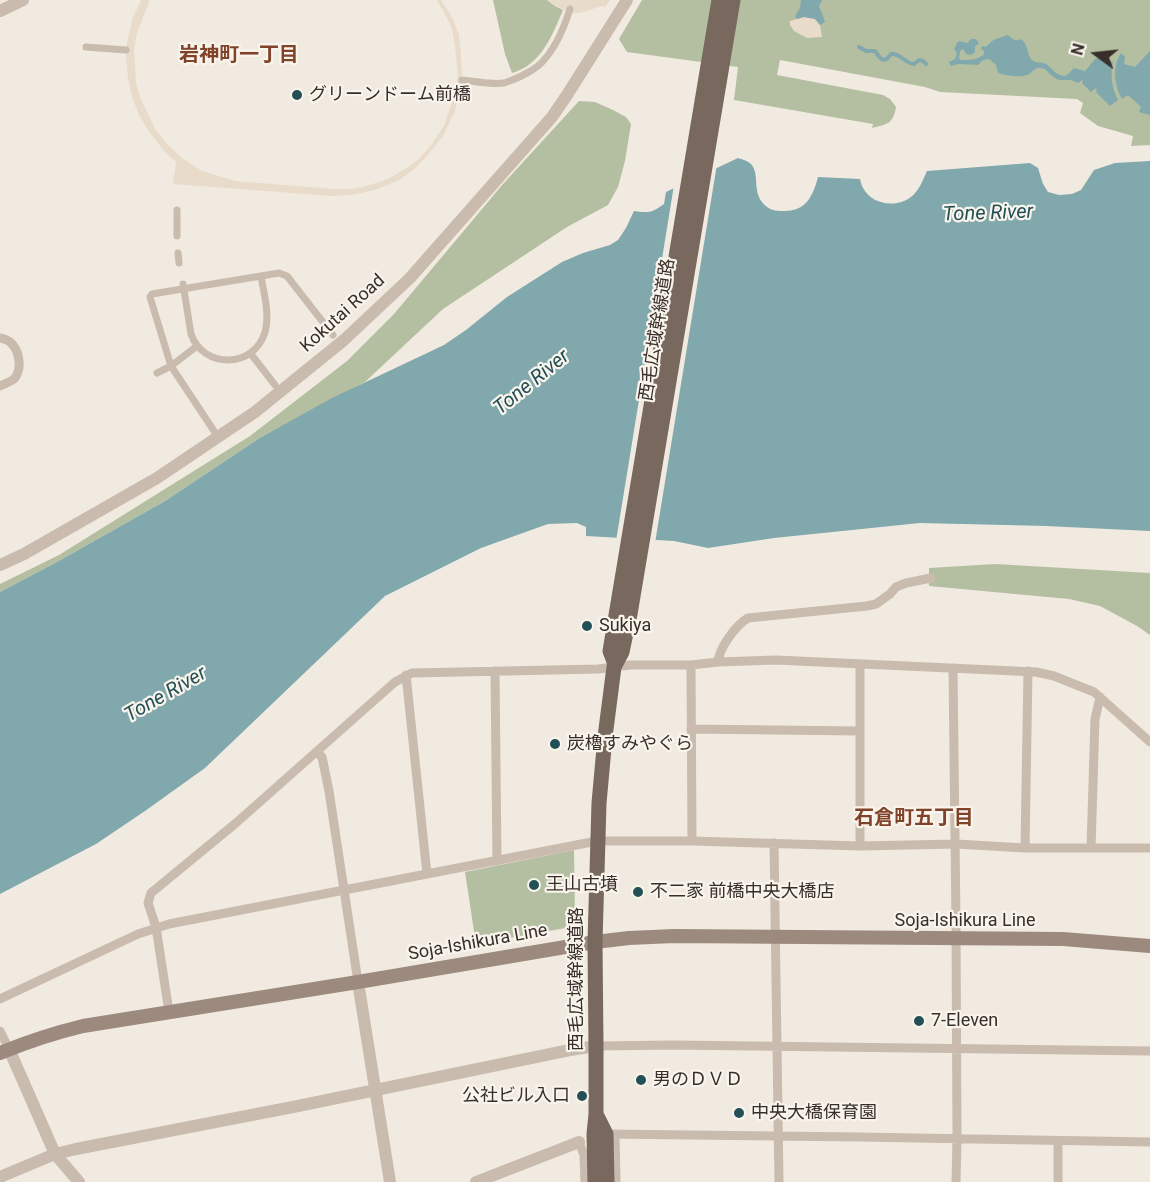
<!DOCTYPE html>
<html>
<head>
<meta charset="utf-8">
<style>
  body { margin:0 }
  #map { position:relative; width:1150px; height:1182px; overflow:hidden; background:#f1eae0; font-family:Roboto,sans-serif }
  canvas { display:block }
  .north { position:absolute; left:1066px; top:24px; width:60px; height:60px; -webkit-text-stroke:4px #f9f4ec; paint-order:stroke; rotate:285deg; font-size:16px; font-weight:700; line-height:24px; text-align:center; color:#382f2b }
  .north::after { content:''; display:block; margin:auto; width:21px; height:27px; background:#382f2b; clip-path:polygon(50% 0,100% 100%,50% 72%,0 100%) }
</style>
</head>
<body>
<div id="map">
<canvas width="1150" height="1182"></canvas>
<div class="north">N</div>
</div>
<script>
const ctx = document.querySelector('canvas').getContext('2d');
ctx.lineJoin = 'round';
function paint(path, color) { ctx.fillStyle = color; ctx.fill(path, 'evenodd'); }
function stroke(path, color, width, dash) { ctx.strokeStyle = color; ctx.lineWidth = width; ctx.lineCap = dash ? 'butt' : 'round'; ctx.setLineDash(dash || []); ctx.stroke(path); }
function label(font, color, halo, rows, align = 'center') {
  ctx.font = font + ' Roboto,"Noto Sans JP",sans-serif'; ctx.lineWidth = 4.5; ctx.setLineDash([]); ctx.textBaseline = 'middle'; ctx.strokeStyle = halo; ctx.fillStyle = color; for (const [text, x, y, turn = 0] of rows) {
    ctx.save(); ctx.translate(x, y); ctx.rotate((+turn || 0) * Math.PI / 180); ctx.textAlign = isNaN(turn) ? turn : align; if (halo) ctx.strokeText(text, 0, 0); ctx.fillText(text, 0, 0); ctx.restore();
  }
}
paint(new Path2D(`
  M493 0H547L555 6 563 10C552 36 541 65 512 73L505 54Z
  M642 0H1150V145L1131 146 1133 136 1098 126 1080 113 1083 103 1077 99 940 92 925 87 780 60 777 75 883 95 890 99 896 107C893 124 888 124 872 128L873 124 734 100 738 67 627 52 619 39Z
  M579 101 595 102 613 110 626 117 631 124 625 161 618 187 608 205 567 227 443 309 365 382 258 439 165 501 57 562 0 592V584L59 555 250 436 347 361 394 314 503 184Z
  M995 564 1150 573V635L1137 626 1100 606 1069 599 929 586V568Z
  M574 850 575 919 566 928 476 944 465 872Z`), '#b4bfa1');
paint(new Path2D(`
  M141 0H150L137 33 134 50 136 83 140 97 155 129 168 145 182 158 202 171 235 181 333 189H352L367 186 388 179 405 169 419 159 432 144 444 126 455 93 458 76 455 46 452 29 446 16 437 0H441L453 19 459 35 461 56 462 84 455 111 443 136 425 158 414 169 399 180 375 190 351 195 331 196 173 184 176 162 165 152 150 133 140 117 132 97 128 78 126 57 127 43 132 20Z
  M547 0H610L605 7 602 6 580 13H572L555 6Z
  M804 17 815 19 820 25 822 37 807 38 794 31 790 25V21Z`), '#e8dbc9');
paint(new Path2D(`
  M801 0H822L819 6 825 22 820 25 815 19 804 17 797 19 795 16 800 8Z
  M1007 35C1010 36 1012 39 1015 40 1021 42 1019 36 1024 42 1028 47 1027 55 1032 60 1036 64 1041 61 1046 64 1055 70 1054 75 1066 76L1074 68 1085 71 1096 58 1113 62C1110 76 1112 88 1118 100L1110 106 1096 92 1097 90 1096 88 1091 92 1082 83 1083 81 1082 80 1078 83C1068 77 1063 83 1055 78 1049 75 1047 67 1039 68 1033 68 1032 74 1027 75 1019 78 1005 75 998 73L996 65 989 59 983 60 978 65 959 64 951 66 949 62 955 59 957 53 954 49 957 43 959 41 967 43 971 39H976L979 44 975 46V52L971 55 966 54 963 49 960 51 959 58 961 60C969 60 978 60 984 54V51L981 49 982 46 986 47C995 37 996 40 1007 35Z
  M1150 51V115L1139 112 1141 107 1128 95 1122 99C1114 85 1112 66 1121 53L1125 57 1124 64 1135 67Z
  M738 158C741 159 748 161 751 164 761 175 750 194 767 207 772 211 778 211 785 211 806 211 813 196 818 177L860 179C861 182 861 185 863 188 873 207 903 209 916 192 921 186 924 177 927 171L1030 163 1038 168 1043 184 1048 192 1059 195 1072 194 1081 190 1094 170 1115 163 1150 161V531L1046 526 920 523 774 538 708 548 674 541 586 536V527L577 523 548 524 481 548 385 596 205 768 145 811 96 844 0 894V592L57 562 165 501 258 439 332 398 444 345 466 330 507 297 562 262 583 253 610 245 618 240 626 228 634 211C648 213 652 213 664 204L666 192Z`), '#81a8ac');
paint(new Path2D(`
  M717 164 655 543 616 541 674 185Z`), '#f1eae0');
stroke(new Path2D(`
  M859 47 866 51H875C879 56 880 61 887 59L891 54C901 53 904 63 914 64L919 60 923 61 926 64`), '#81a8ac', 4);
stroke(new Path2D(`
  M86 47 126 50
  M462 80C474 81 492 85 504 83 514 80 529 73 538 66 553 53 564 28 570 9
  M177 236V210
  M178 253 179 263
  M183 284 191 334C203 369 254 369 265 332 270 314 264 294 261 276
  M251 354 275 385
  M157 373 171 366 197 346
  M214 431 171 366 150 297 152 294 279 273 287 276 333 335`), '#c9bbad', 7);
stroke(new Path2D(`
  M0 338C5 339 10 341 13 345 20 354 22 370 14 379 10 382 4 384 0 386
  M718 662C719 648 736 625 748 618L867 606 876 604 890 594 896 587 906 583 931 578
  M860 664V846
  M691 665 692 841
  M953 668 956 923 957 1139 956 1182
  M495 671 497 861
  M406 675 427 874
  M691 729 859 731
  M317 752 322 757 329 791 358 982
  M774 843 779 1182
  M1025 848 1028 671
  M1091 848 1095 719 1100 697
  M0 999 138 934 169 924 597 841H692L860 846 956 844 1025 848H1150
  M169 1012 156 927 148 903 151 893 236 823 395 682 412 673 598 669 630 665H691L718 662 776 660 1036 672 1054 676 1094 692 1150 742
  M0 1031 9 1049
  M596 1046 673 1045 1150 1051
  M606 1134 859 1137 1150 1142
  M615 1134 616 1182
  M579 1142 584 1155 585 1182
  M1058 1182V1141`), '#c9bbad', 9);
stroke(new Path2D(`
  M0 11 23 0
  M0 565 24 554 157 478 255 412 344 340 410 278 552 117 567 95 627 0
  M358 982 390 1182
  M9 1049 55 1154 79 1182
  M0 1177 55 1154 76 1149 298 1106 570 1050 596 1046
  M476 1182 579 1142`), '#c9bbad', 12);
stroke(new Path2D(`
  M0 1053C27 1042 54 1033 83 1026L358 982 595 942 629 938 674 936 1063 939 1150 946`), '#9c8a7e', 14);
stroke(new Path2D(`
  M615 664 610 651 719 0
  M596 1114 606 1134 607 1182
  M595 1182 594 1134 596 1114V1046L595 942 599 803 605 737 614 667 622 652 630 614 733 0`), '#78685d', 15);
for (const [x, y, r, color] of [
  [297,95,6,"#235056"],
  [587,626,6,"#235056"],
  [555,744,6,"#235056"],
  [534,885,6,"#235056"],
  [638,892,6,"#235056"],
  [919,1021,6,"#235056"],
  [641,1080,6,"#235056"],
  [582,1096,6,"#235056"],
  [739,1113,6,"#235056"]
]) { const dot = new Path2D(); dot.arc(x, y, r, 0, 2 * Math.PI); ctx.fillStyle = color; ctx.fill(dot); stroke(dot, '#f9f4ec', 2); }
label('18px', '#382f2b', '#f9f4ec', [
  ["グリーンドーム前橋",309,95],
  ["Sukiya",599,626],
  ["炭櫓すみやぐら",567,744],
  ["王山古墳",546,885],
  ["不二家 前橋中央大橋店",650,892],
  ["7-Eleven",931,1021],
  ["男のＤＶＤ",653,1080],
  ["公社ビル入口",570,1096,"right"],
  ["中央大橋保育園",751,1113]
], 'left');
label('18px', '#382f2b', '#f9f4ec', [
  ["Kokutai Road",343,314,-42],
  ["西毛広域幹線道路",658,330,-81],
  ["Soja-Ishikura Line",965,921],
  ["Soja-Ishikura Line",478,943,-10],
  ["西毛広域幹線道路",577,979,-90]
]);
label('bold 20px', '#80432a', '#f9f4ec', [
  ["岩神町一丁目",239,56],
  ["石倉町五丁目",914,819]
]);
label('italic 20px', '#235056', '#f9f4ec', [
  ["Tone River",988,214,-2],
  ["Tone River",532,383,-39],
  ["Tone River",166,695,-30]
]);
</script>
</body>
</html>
